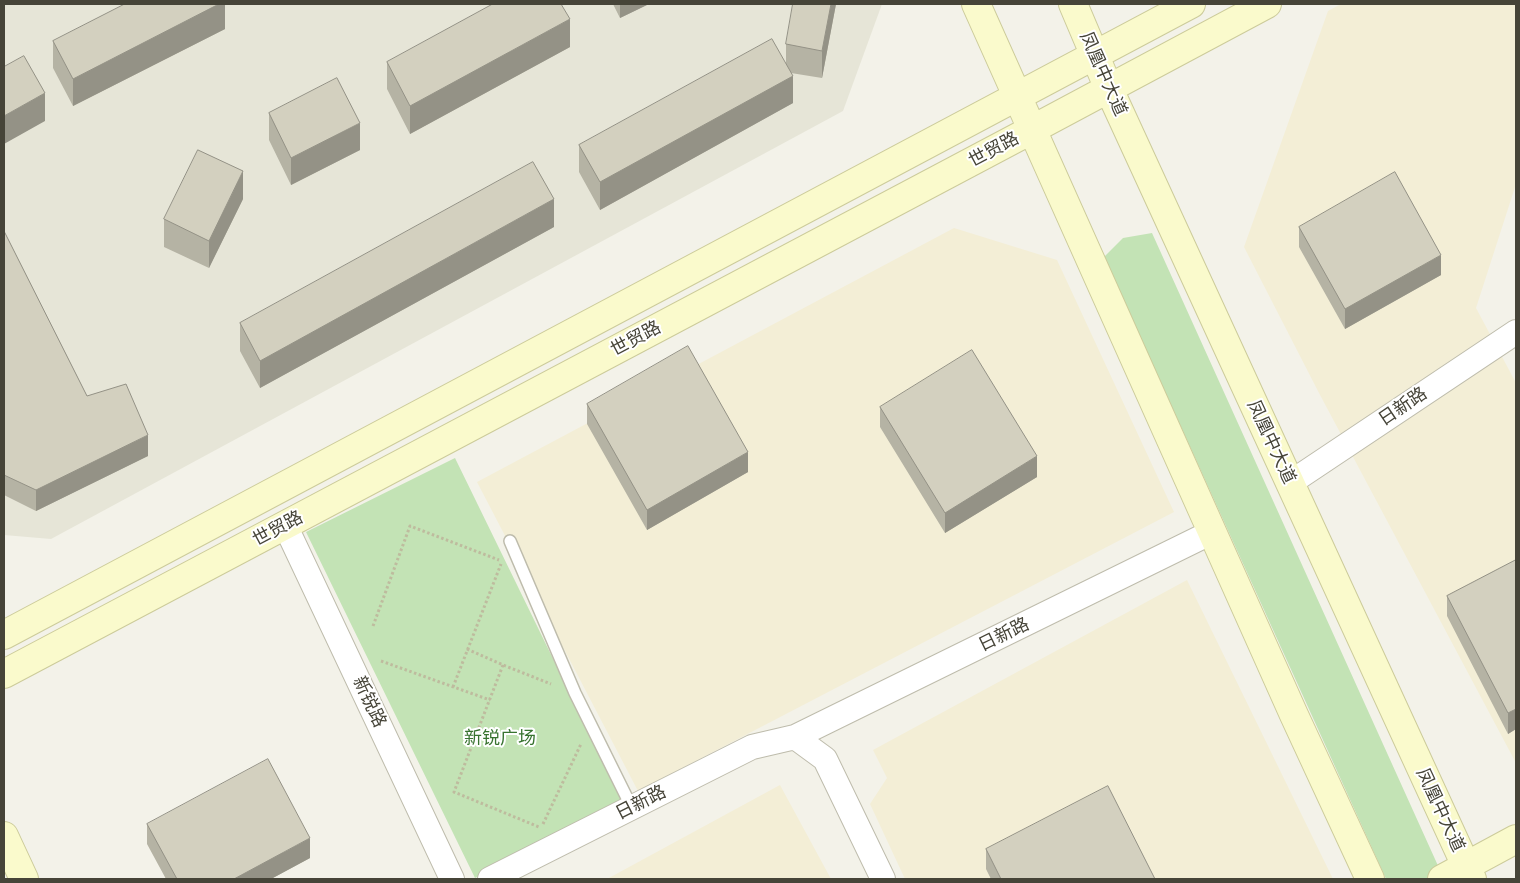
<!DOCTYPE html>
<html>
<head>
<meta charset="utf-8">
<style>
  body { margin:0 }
  #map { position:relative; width:1520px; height:883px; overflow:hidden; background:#f3f2e9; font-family:"Open Sans",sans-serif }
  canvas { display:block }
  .frame { position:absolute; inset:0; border:5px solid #464438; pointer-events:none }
</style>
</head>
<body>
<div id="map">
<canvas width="1520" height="883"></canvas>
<div class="frame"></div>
</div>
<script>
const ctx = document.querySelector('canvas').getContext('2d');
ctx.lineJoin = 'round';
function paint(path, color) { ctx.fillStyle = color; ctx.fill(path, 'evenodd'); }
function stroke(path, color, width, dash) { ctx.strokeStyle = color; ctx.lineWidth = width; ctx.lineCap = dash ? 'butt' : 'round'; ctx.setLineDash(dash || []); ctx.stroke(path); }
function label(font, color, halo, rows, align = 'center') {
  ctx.font = font + ' "Open Sans","Noto Sans SC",sans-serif'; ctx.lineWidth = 4; ctx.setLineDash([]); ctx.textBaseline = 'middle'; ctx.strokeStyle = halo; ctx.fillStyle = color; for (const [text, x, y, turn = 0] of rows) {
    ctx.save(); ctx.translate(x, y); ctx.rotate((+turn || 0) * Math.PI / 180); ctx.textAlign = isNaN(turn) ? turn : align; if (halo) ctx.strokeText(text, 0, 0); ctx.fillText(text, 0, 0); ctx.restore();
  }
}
paint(new Path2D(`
  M4 4H882L843 111 51 539 4 535Z`), '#e6e5d7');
paint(new Path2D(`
  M1341 4H1516V184L1476 308 1516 383V763L1319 393 1244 247 1328 11Z
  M954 228 1057 260 1174 512 638 791 477 482Z
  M1187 580 1333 879H905L870 804 887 778 873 750Z
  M780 785 831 879H607Z`), '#f3eed6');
paint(new Path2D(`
  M1152 233 1444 879H1386L1104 257 1123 238Z
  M455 458 624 804 475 878 306 532Z`), '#c3e3b5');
const lane = new Path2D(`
  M510 541 575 693 632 808`);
const street = new Path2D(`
  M1290 483 1516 332
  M285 525 452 879
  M795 737 1212 532
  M490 879 752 747 795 737 825 759 883 879`);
const secondary = new Path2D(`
  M976 4 1294 715 1370 879
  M1073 4 1109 89 1472 879
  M4 635 1191 4
  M4 674 1018 137 1267 4
  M4 836 24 879
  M1442 879 1516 839`);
stroke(lane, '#bebcac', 14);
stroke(street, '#bebcac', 26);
stroke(secondary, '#cccb9a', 30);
stroke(new Path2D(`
  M373 626 410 526 499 560
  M467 649 503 665 551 684
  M381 661 490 700
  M503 665 454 792 539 827
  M453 687 501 564
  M543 824 581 744`), '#bebb9e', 3, [2.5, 2.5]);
stroke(lane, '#fff', 11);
stroke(street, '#fff', 24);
stroke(secondary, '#fafacc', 28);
paint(new Path2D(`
  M225 4V29L73 106 53 68V41Z
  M613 4H649L620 18Z
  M836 4 822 78 791 73 793 103 600 210 579 172V145L786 63V44Z
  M570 47 410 134 387 89V62Z
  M269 113 360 150 291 185 269 140Z
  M243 199 209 268 164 247V219Z
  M554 227 260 388 240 351V323Z
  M1299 227 1441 275 1345 329 1299 247Z
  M4 231 87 396 148 456 36 511 4 495Z
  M587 404 748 472 647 530 587 424Z
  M880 407 1037 477 945 533 880 427Z
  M1516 560V729L1508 734 1447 616V596Z
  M147 824 310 858 271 879H166L147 844Z
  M986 849 1155 879H991L986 869Z`), '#b5b3a4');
paint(new Path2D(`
  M219 4H225V29L73 106V79Z
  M620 4H649L620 18Z
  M831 4H836L822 78V51Z
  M570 19V47L410 134V106Z
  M793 76V103L600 210V182Z
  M45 93V121L4 144V116Z
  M360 123V150L291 185V158Z
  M243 171V199L209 268V241Z
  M554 199V227L260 388V361Z
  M1441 255V275L1345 329V309Z
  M148 435V456L36 511V490Z
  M748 452V472L647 530V510Z
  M1037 456V477L945 533V513Z
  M1516 709V729L1508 734V713Z
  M310 838V858L271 879H234Z`), '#949286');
const building = new Path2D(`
  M125 4H219L73 79 53 41Z
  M493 4H561L570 19 410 106 387 62Z
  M793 4H831L822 51 786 44Z
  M772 39 793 76 600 182 579 145Z
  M24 56 45 93 4 116V67Z
  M337 78 360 123 291 158 269 113Z
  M198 150 243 171 209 241 164 219Z
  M533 162 554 199 260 361 240 323Z
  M1395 172 1441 255 1345 309 1299 227Z
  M4 231 87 396 126 384 148 435 36 490 4 475Z
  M688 346 748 452 647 510 587 404Z
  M972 350 1037 456 945 513 880 407Z
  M1516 560V709L1508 713 1447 596Z
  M268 759 310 838 234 879H177L147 824Z
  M1108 786 1155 879H1001L986 849Z`);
paint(building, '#d3d0bf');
stroke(building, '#949286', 1);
label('18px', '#464438', '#fff', [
  ["凤凰中大道",1103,74,66],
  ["世贸路",994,150,-28],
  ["世贸路",636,339,-28],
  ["日新路",1403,407,-34],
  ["凤凰中大道",1271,442,65],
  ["世贸路",278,529,-28],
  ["日新路",1004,635,-26],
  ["新锐路",369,702,65],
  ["日新路",641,803,-27],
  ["凤凰中大道",1440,810,65]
]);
label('18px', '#387330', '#fff', [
  ["新锐广场",500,739]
]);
</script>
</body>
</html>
